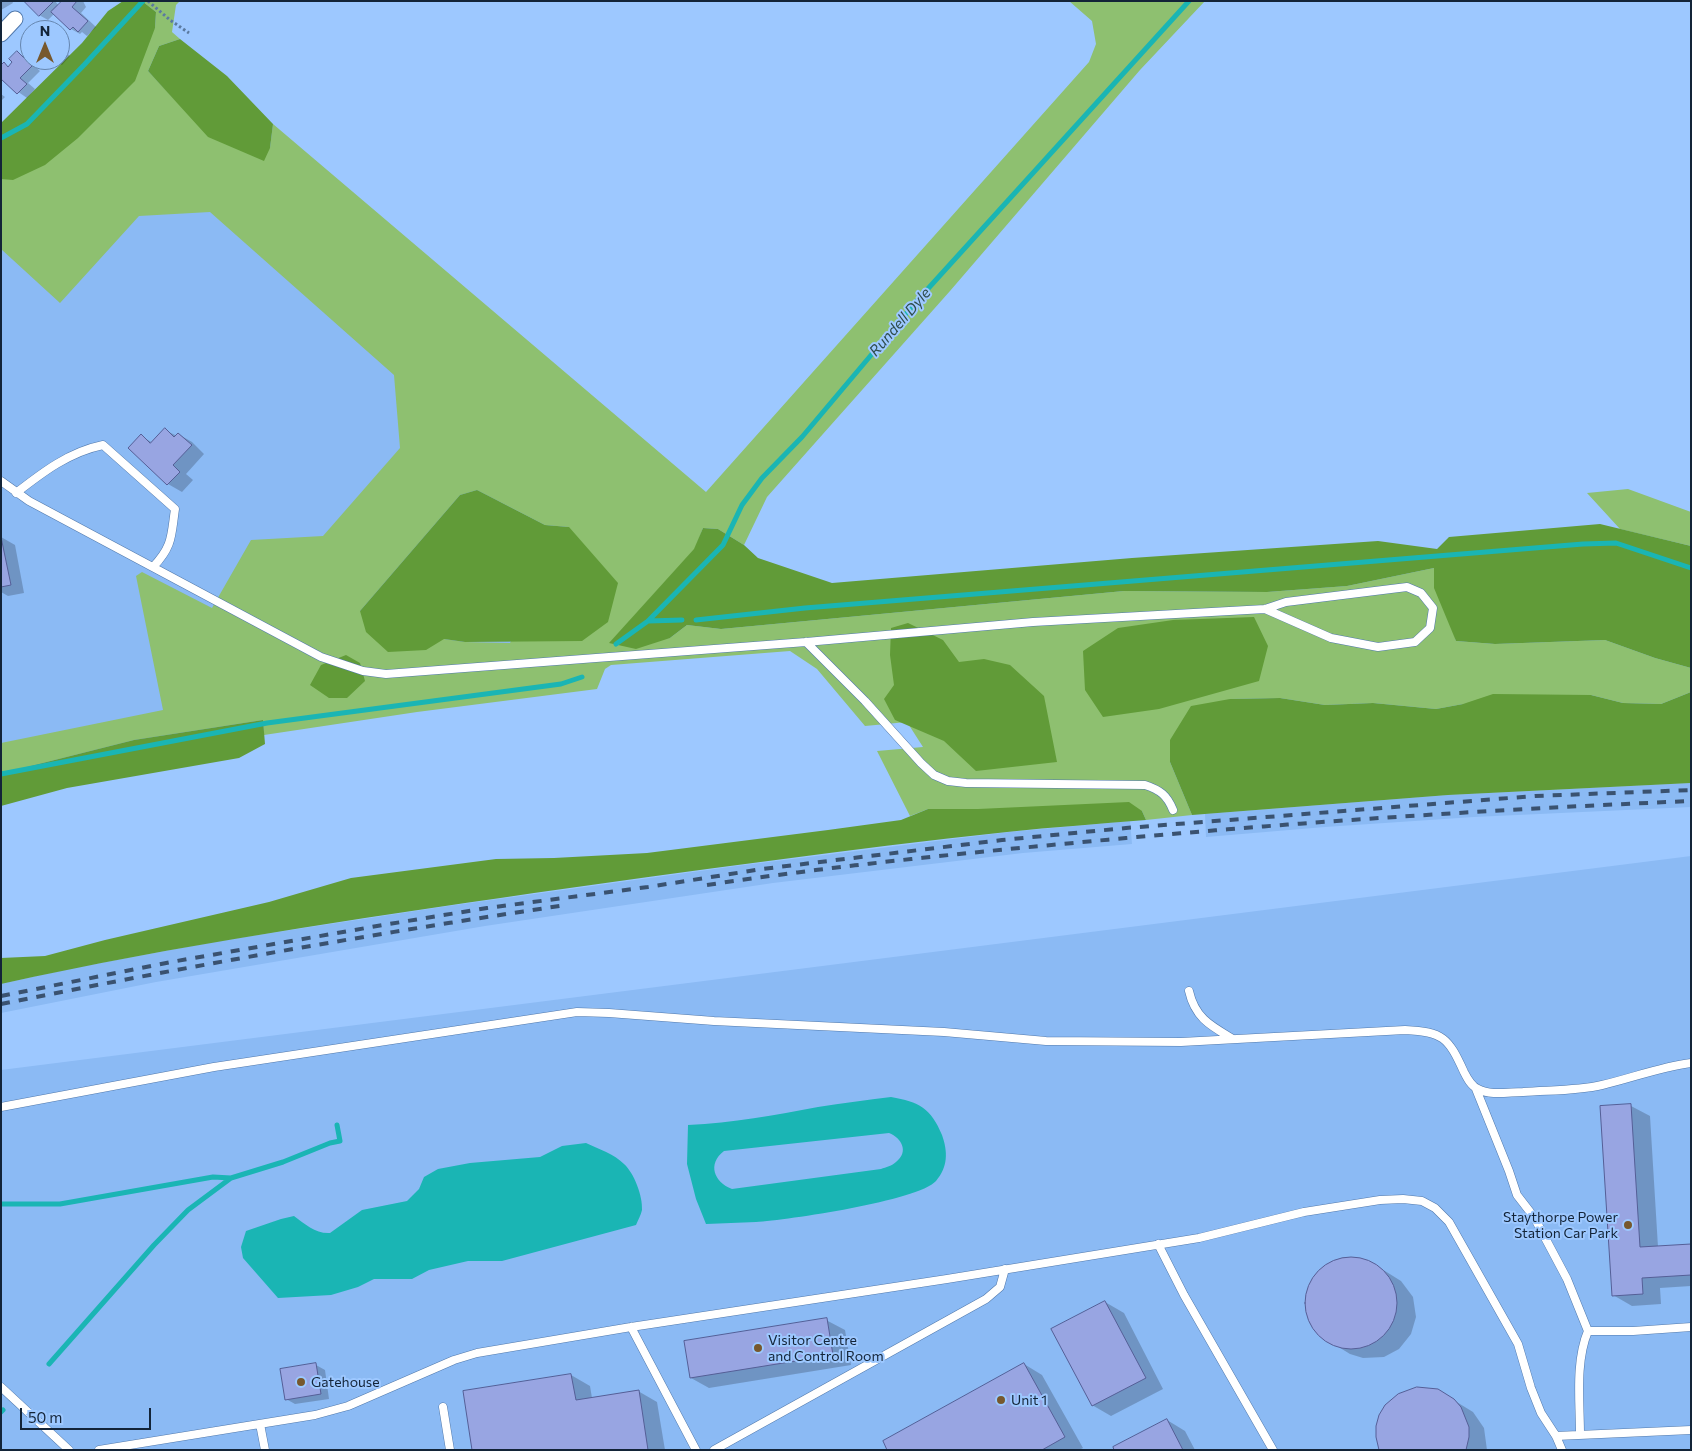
<!DOCTYPE html>
<html>
<head>
<meta charset="utf-8">
<style>
  body { margin:0 }
  #map { position:relative; width:1692px; height:1451px; overflow:hidden; background:#9dc8ff; font-family:Commissioner,sans-serif }
  canvas { display:block }
  .frame { position:absolute; inset:0; border:2px solid #132438; pointer-events:none }
  .north { position:absolute; left:20px; top:20px; width:50px; height:50px; box-sizing:border-box; background:#9dc8ff; border:1px solid #6686af; border-radius:50%; rotate:0deg; font-size:14px; font-weight:700; line-height:20px; text-align:center; color:#132438 }
  .north::after { content:''; display:block; margin:auto; width:18px; height:22px; background:#77582d; clip-path:polygon(50% 0,100% 100%,50% 72%,0 100%) }
  .scale { position:absolute; left:20px; top:1408px; width:131px; height:22px; box-sizing:border-box; border:2px solid #132438; border-top:0; padding-left:6px; font-size:15px; line-height:18px; white-space:nowrap; color:#132438; -webkit-text-stroke:4px #9dc8ff; paint-order:stroke }
</style>
</head>
<body>
<div id="map">
<canvas width="1692" height="1451"></canvas>
<div class="frame"></div>
<div class="north">N</div>
<div class="scale">50 m</div>
</div>
<script>
const ctx = document.querySelector('canvas').getContext('2d');
ctx.lineJoin = 'round';
function paint(path, color) { ctx.fillStyle = color; ctx.fill(path, 'evenodd'); }
function stroke(path, color, width, dash) { ctx.strokeStyle = color; ctx.lineWidth = width; ctx.lineCap = dash ? 'butt' : 'round'; ctx.setLineDash(dash || []); ctx.stroke(path); }
function label(font, color, halo, rows, align = 'center') {
  ctx.font = font + ' Commissioner,sans-serif'; ctx.lineWidth = 4; ctx.setLineDash([]); ctx.textBaseline = 'middle'; ctx.strokeStyle = halo; ctx.fillStyle = color; for (const [text, x, y, turn = 0] of rows) {
    ctx.save(); ctx.translate(x, y); ctx.rotate((+turn || 0) * Math.PI / 180); ctx.textAlign = isNaN(turn) ? turn : align; if (halo) ctx.strokeText(text, 0, 0); ctx.fillText(text, 0, 0); ctx.restore();
  }
}
paint(new Path2D(`
  M1 164 304 192 605 669 233 738 1 787Z
  M1691 783V807L1474 817 1325 827 1206 837 1205 814 1448 795Z
  M1130 821 1132 844 1023 853 773 883 485 926 156 982 1 1013V984L68 969 219 941 448 906 736 866 1009 832Z
  M1691 856V1450H1V1070Z`), '#8bbaf4');
paint(new Path2D(`
  M142 1H180L176 5 172 32 180 39 159 46 148 71 176 101 270 148 273 124 706 492 1089 62 1096 44 1092 21 1069 1H1205L1140 70 950 291 767 497 744 545 718 529 703 528 695 549 610 643 670 638 687 625 721 629 1124 591 1267 592 1347 586 1434 568 1456 641 1495 644 1605 640 1655 658 1691 668V692L1661 704 1623 703 1591 695 1463 704 1436 709 1373 703 1325 705 1280 698 1230 699 1170 762 1192 815 1146 820 1142 811 928 809 910 816 877 751 923 747 907 722 865 726 817 669 790 651 611 665 605 669 597 689 417 712 264 735 263 720 134 740 19 769 1 772V743L163 710 136 576 142 572 212 608 251 540 323 536 400 448 394 375 210 212 139 216 60 303 1 249V164L155 28 156 12ZM477 490 545 525 569 527 510 643 465 642 444 639 360 611 460 495Z
  M1628 489 1691 512V546L1620 529 1587 493Z`), '#8ec070');
paint(new Path2D(`
  M123 1H142L156 12 155 28 135 81 78 138 45 165 13 180 1 179V123L82 43 108 11Z
  M180 39 227 76 273 124 270 148 264 161 208 137 148 71 159 46Z
  M477 490 545 525 569 527 618 583 608 622 582 641 465 642 444 639 426 650 388 652 366 632 360 611 460 495Z
  M1600 524 1691 546V668L1655 658 1605 640 1495 644 1456 641 1434 588V568L1347 586 1267 592 1124 591 721 629 687 625 670 638 636 649 609 643 694 549 703 528 718 529 744 545 758 558 832 583 1132 558 1378 541 1437 549 1449 537Z
  M1254 617 1268 646 1259 681 1159 709 1103 717 1085 690 1083 651 1118 628 1173 620Z
  M908 623 943 640 959 662 984 659 1010 665 1044 696 1057 762 976 771 944 741 895 720 884 699 894 685 890 655 891 628Z
  M346 655 360 663 365 681 347 698H329L310 685 321 665Z
  M1691 692V783L1448 795 1192 815 1170 762V740L1191 706 1230 699 1280 698 1325 705 1373 703 1436 709 1463 704 1493 694 1591 695 1623 703 1661 704Z
  M263 720 265 744 239 758 67 788 1 806V772L19 769 134 740Z
  M1129 802 1142 811 1146 820C1099 824 1053 827 1007 832 849 849 691 871 534 893 355 919 177 945 1 984V958L45 956 105 940 269 902 351 878 496 859 554 858 647 853 828 830 901 820 928 809H978Z`), '#619b38');
paint(new Path2D(`
  M891 1097C919 1102 931 1108 942 1135 948 1152 948 1167 936 1181 918 1201 787 1220 756 1222 739 1223 723 1223 706 1224L696 1199 687 1164 688 1125C733 1123 775 1115 818 1107 842 1103 867 1100 891 1097ZM889 1133C902 1138 909 1152 896 1162 892 1166 886 1167 881 1169L732 1189C714 1182 707 1164 724 1151Z
  M586 1143C599 1149 614 1154 624 1164 634 1173 643 1196 642 1210 641 1215 638 1220 636 1225L502 1261H468L429 1270 412 1279H374L358 1287 331 1295 278 1298 243 1258 241 1247 246 1231 281 1219 294 1216C305 1224 316 1234 330 1233L362 1210 407 1201 419 1189 424 1177 438 1169 470 1163 540 1157 562 1146Z`), '#1ab5b4');
paint(new Path2D(`
  M1 1H12L13 3 1 10Z
  M26 1H55L59 6 63 1H83L86 7 81 13 96 27 87 36 82 32 80 34 71 29 54 14 48 20 39 15Z
  M60 47 70 56 62 65 54 60H60Z
  M17 53 26 58 40 71 28 83 35 89 27 98 1 80V64L9 67 14 62Z
  M34 60H46L48 62 43 67Z
  M1 94 5 97 1 101Z
  M165 430 177 436 178 434 192 442 204 454 186 474 193 480 182 492 168 484 141 436 153 443Z
  M1 537 15 545 24 593 8 596 1 592Z
  M1631 1106 1650 1116 1658 1247 1691 1245V1286L1660 1288 1661 1304 1632 1306 1613 1295Z
  M1345 1257 1366 1260 1385 1271 1401 1281 1413 1297 1416 1317 1411 1334 1399 1349 1384 1357 1363 1358 1350 1354 1319 1335 1310 1324 1308 1317 1306 1306V1295L1309 1285 1315 1275 1322 1268 1335 1260Z
  M1105 1302 1124 1313 1163 1389 1111 1416 1092 1405Z
  M826 1320 845 1330 851 1365 709 1388 691 1378Z
  M1024 1364 1042 1375 1083 1448 1079 1450H889Z
  M316 1365 325 1370 329 1399 295 1404 286 1399Z
  M571 1375 590 1386 592 1398 638 1391 657 1402 665 1450H473Z
  M1437 1390 1473 1412 1484 1428 1487 1450H1380Z
  M1167 1420 1185 1431 1195 1450H1116Z`), '#0003');
stroke(new Path2D(`
  M1 138 27 124 84 65 143 1
  M696 620 805 608 1583 544 1616 543 1691 568
  M648 621 682 620
  M616 644 648 621 723 545 742 505 762 478 802 437 915 303 1189 1
  M1 774 267 723 561 684 582 677
  M1 1204H60L213 1177 231 1178
  M49 1364 154 1245 188 1210 231 1178 283 1162 330 1143 340 1141 337 1125
  M1 1412 3 1410`), '#1ab5b4', 5);
const building = new Path2D(`
  M24 1H52L53 2 39 16Z
  M62 1H77L72 7 88 21 78 32 73 27 70 30 51 12Z
  M60 47 67 53 57 64 52 60H60Z
  M17 51 32 66 20 78 27 84 17 94 1 79V65L4 62 8 67 12 62 9 59Z
  M32 60H44L38 66Z
  M165 428 174 437 178 433 192 445 173 465 180 472 167 485 128 448 141 434 150 443Z
  M1 537 11 585 1 587Z
  M1631 1104 1640 1247 1691 1244V1275L1642 1278 1643 1294 1612 1296 1600 1106Z
  M1305 1303a46 46 0 1 1 92 0a46 46 0 1 1-92 0Z
  M1105 1301 1146 1378 1092 1406 1051 1329Z
  M827 1318 833 1355 690 1378 684 1341Z
  M316 1363 321 1394 285 1400 280 1369Z
  M1024 1363 1065 1437 1042 1450H887L883 1441Z
  M571 1374 576 1400 639 1390 648 1450H472L463 1391Z
  M1417 1387 1438 1389 1454 1399 1461 1407 1469 1427V1437L1466 1450H1379L1376 1437V1426L1379 1415 1385 1405 1398 1394Z
  M1167 1419 1183 1450H1114L1113 1447Z`);
paint(building, '#98a5e2');
stroke(building, '#555f97', 1);
const service = new Path2D(`
  M1 481 29 501 321 657 363 671 386 674 806 642 1033 622 1265 609 1286 602 1407 587 1421 593 1433 608 1430 628 1415 642 1378 647 1331 638 1265 609
  M16 493C43 472 69 452 103 445L175 509C171 536 173 546 153 567
  M806 642 865 701 921 763 934 775 948 781 966 783 1145 785C1160 790 1167 795 1173 810
  M1189 991C1195 1018 1211 1026 1233 1039
  M1476 1089 1509 1171 1517 1195 1534 1217 1567 1279 1588 1331C1575 1362 1580 1402 1580 1435
  M1 1107 214 1067 577 1012 609 1013 714 1021 944 1032 1046 1041 1181 1042 1405 1030C1443 1032 1448 1037 1464 1072 1467 1078 1471 1086 1478 1089 1490 1096 1509 1092 1523 1092 1549 1090 1577 1091 1602 1085 1632 1078 1660 1067 1691 1063
  M1158 1244 1184 1295 1273 1450
  M631 1327 696 1450
  M1588 1331H1633L1691 1327
  M1 1387 69 1450
  M443 1407 450 1450
  M260 1424 265 1450
  M1556 1436 1691 1430
  M99 1450 315 1415 348 1406 454 1360 477 1353 631 1327 947 1279 1199 1238 1304 1212 1380 1200 1403 1199 1422 1201 1435 1208 1449 1222 1518 1344 1531 1388 1541 1413 1556 1436 1562 1450
  M714 1450 986 1299 1000 1287 1005 1269`);
const minor = new Path2D(`
  M1 34 15 19`);
stroke(service, '#5179ac', 9);
stroke(minor, '#5179ac', 17);
stroke(new Path2D(`
  M148 1 170 20 189 33`), '#5b7aa0', 3, [2.5, 2.5]);
stroke(service, '#fff', 8);
stroke(minor, '#fff', 15);
stroke(new Path2D(`
  M707 885C846 864 986 851 1126 838 1314 821 1502 809 1691 801
  M1 996 171 962 383 925 487 908 648 887 762 869 1002 840 1126 828 1535 796 1691 790
  M1 1004C189 966 377 933 566 905`), '#3a5270', 4, [9, 9]);
for (const [x, y, r, color] of [
  [1628,1225,5,"#77582d"],
  [758,1348,5,"#77582d"],
  [301,1382,5,"#77582d"],
  [1001,1400,5,"#77582d"]
]) { const dot = new Path2D(); dot.arc(x, y, r, 0, 2 * Math.PI); ctx.fillStyle = color; ctx.fill(dot); stroke(dot, '#9dc8ff', 2); }
label('14px', '#132438', '#9dc8ff', [
  ["Staythorpe Power",1618,1217,"right"],
  ["Station Car Park",1618,1233,"right"],
  ["Visitor Centre",768,1340],
  ["and Control Room",768,1356],
  ["Gatehouse",311,1382],
  ["Unit 1",1011,1400]
], 'left');
label('italic 15px', '#2f4c4c', '#9dc8ff', [
  ["Rundell Dyle",900,322,-49]
]);
</script>
</body>
</html>
